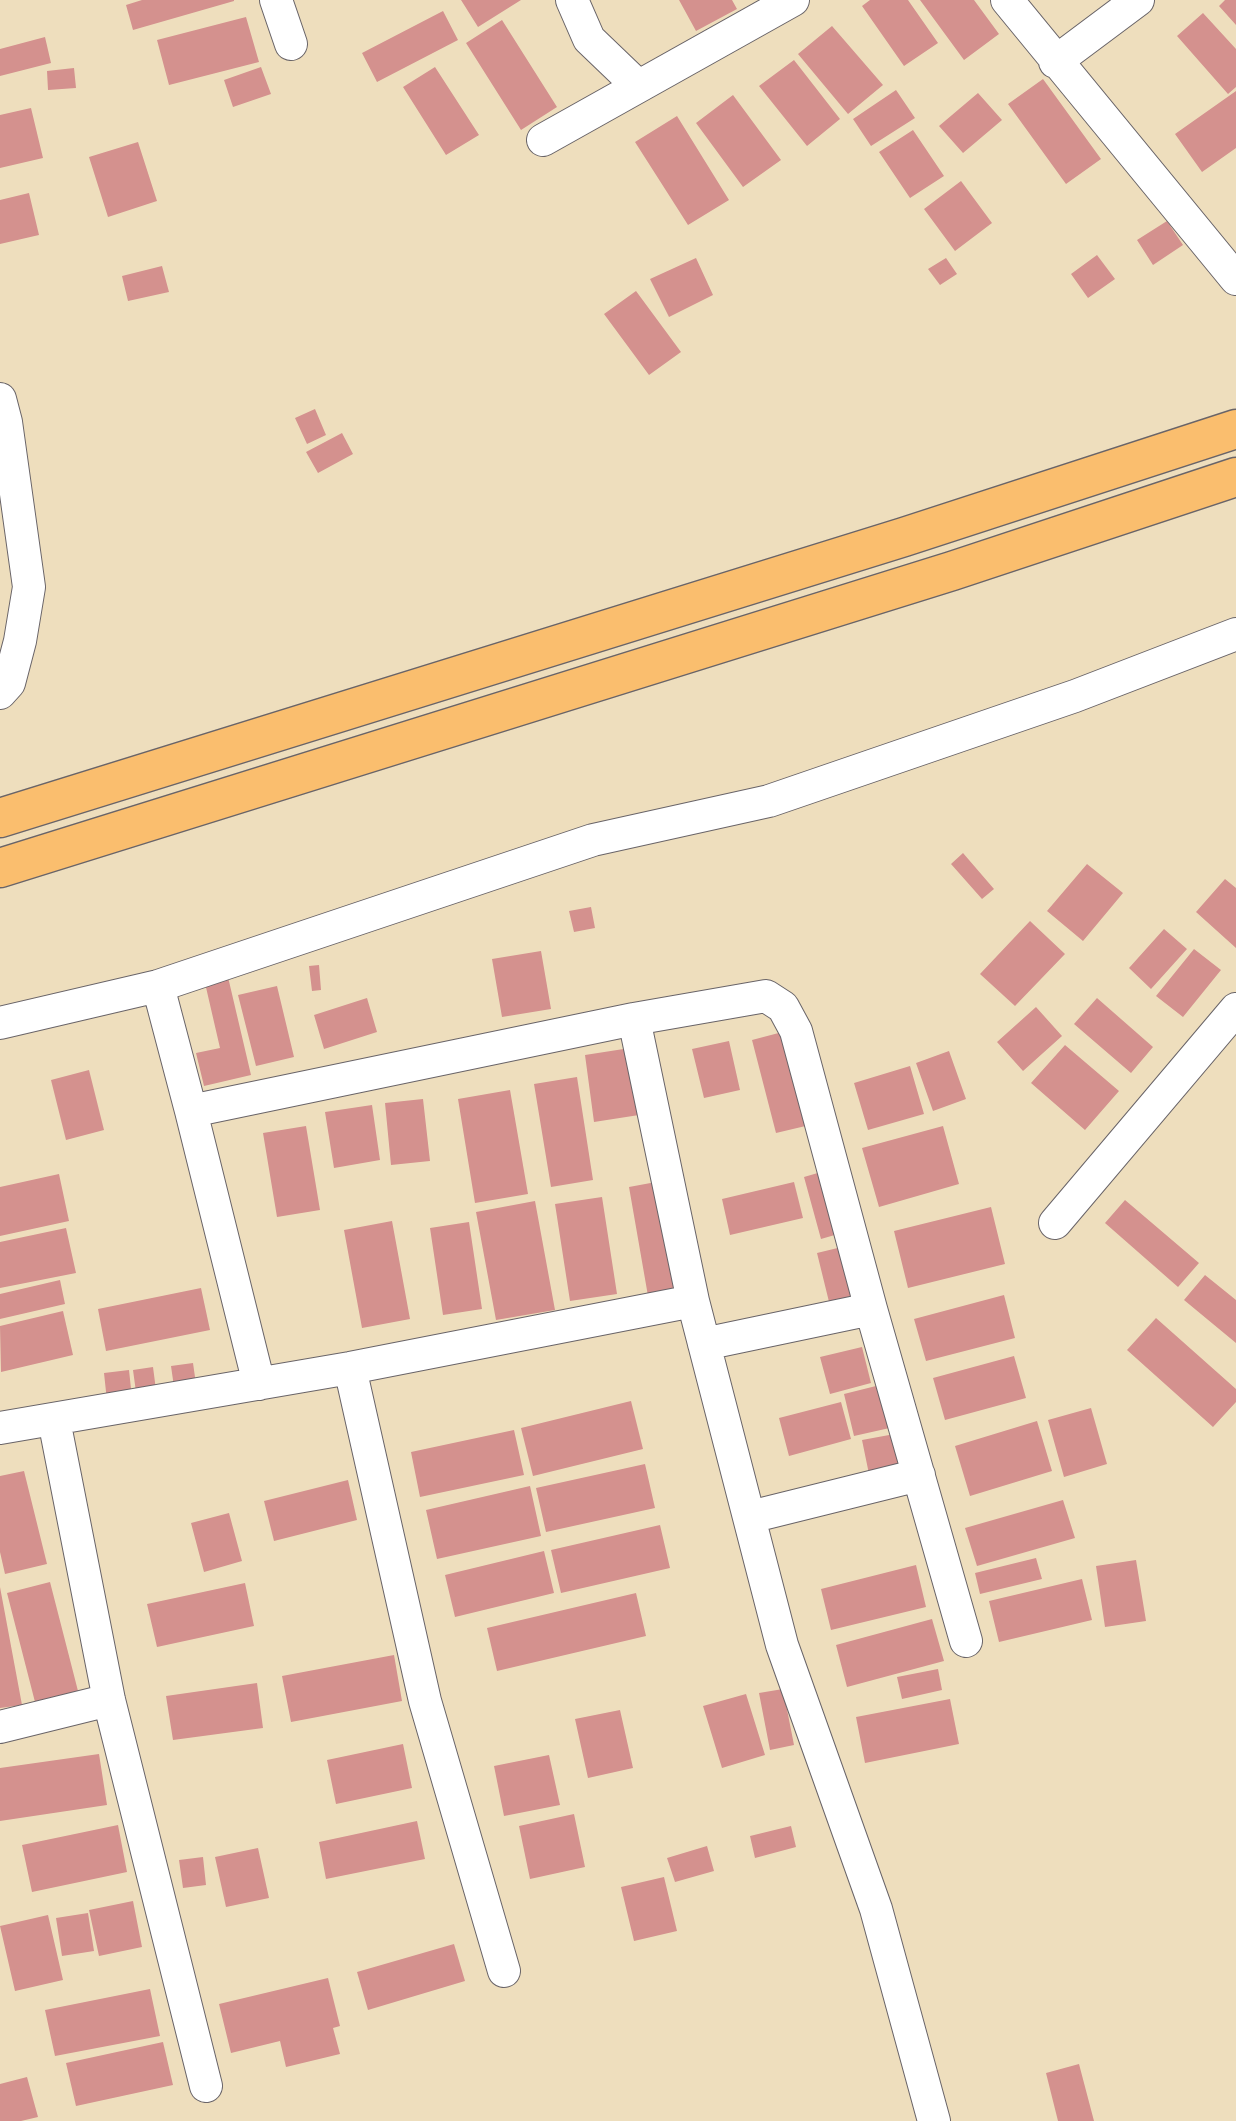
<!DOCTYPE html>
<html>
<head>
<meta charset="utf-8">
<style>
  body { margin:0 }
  canvas { display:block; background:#eedebd }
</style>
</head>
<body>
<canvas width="1236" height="2121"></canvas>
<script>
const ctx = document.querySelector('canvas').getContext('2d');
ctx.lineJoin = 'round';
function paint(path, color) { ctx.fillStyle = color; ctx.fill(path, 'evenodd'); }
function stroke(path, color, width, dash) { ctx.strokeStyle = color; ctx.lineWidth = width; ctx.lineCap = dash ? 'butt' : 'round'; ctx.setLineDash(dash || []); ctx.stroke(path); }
paint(new Path2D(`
  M142 0H234V1L133 30 126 5Z
  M461 0H521L478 27Z
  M679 0H732L737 9 696 31Z
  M870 0H908L938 43 904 66 862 6Z
  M920 0H974L999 34 964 60Z
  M1225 0H1236V25L1219 6Z
  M443 11 458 40 377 82 362 53Z
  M1203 13 1236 49V87L1228 94 1177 36Z
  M246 17 259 62 169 85 157 40Z
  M502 20 557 107 521 130 466 43Z
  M832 26 883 85 848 114 798 54Z
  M45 37 51 63 0 76V49Z
  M794 60 840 119 807 146 759 86Z
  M261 67 271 94 233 107 224 80Z
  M435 67 479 135 446 155 403 87Z
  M74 68 76 88 48 90 47 71Z
  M1043 79 1101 159 1066 184 1008 104Z
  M896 90 915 118 871 146 853 119Z
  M1236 91V148L1202 172 1175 134Z
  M978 93 1002 120 963 153 939 126Z
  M733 95 781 160 743 187 696 123Z
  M31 108 43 158 0 168V115Z
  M677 116 729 200 688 225 635 142Z
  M913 130 944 176 910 198 879 152Z
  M138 142 157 201 108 217 89 157Z
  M961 181 992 223 955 251 924 209Z
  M29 193 39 235 0 244V200Z
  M1167 221 1183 245 1153 265 1137 240Z
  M1097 255 1115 279 1088 298 1071 274Z
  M696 258 713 295 669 317 650 279Z
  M946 258 957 274 940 285 928 269Z
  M162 266 169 292 128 301 122 276Z
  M636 291 681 352 649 375 604 314Z
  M315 409 326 435 307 444 295 418Z
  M342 433 353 454 318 473 306 452Z
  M963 853 994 889 982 899 951 864Z
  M1087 864 1123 893 1083 941 1047 911Z
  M1225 879 1236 888V948L1196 912Z
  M591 907 595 928 574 932 569 911Z
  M1030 921 1065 954 1015 1006 980 974Z
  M1164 929 1187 949 1151 989 1129 968Z
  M1194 949 1221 970 1183 1017 1156 996Z
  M541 951 551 1009 502 1017 492 959Z
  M319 965 321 990 312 991 309 966Z
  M228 977 251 1075 204 1086 196 1053 220 1048 205 983Z
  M277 986 294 1057 256 1066 238 995Z
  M367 998 377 1032 324 1049 314 1015Z
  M1097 998 1153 1047 1131 1073 1074 1024Z
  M1036 1007 1062 1036 1023 1071 997 1042Z
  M790 1030 814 1124 776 1133 752 1040Z
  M729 1041 740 1090 704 1098 692 1049Z
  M1065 1045 1119 1091 1085 1130 1031 1083Z
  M630 1048 639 1115 594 1122 585 1055Z
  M949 1051 966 1099 933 1111 916 1063Z
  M910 1066 924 1114 868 1130 854 1083Z
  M89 1070 104 1130 66 1140 51 1080Z
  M577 1077 593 1180 551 1187 534 1084Z
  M510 1090 528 1194 475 1203 458 1099Z
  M423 1099 430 1161 391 1165 385 1103Z
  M372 1105 380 1160 334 1168 325 1112Z
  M306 1126 320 1210 277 1217 263 1133Z
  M943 1126 959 1184 879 1207 862 1148Z
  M828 1170 845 1232 821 1239 804 1177Z
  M59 1174 69 1221 0 1236V1187Z
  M656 1182 676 1291 648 1296 629 1187Z
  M794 1182 803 1218 730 1235 722 1199Z
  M602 1197 617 1294 570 1301 555 1204Z
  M1125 1200 1199 1263 1178 1287 1105 1223Z
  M535 1201 555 1310 496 1320 476 1212Z
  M991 1207 1005 1264 908 1288 894 1231Z
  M392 1221 410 1319 362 1328 344 1230Z
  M469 1222 482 1309 443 1315 430 1228Z
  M66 1228 76 1273 0 1288V1242Z
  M850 1245 865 1306 832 1314 817 1253Z
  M1205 1275 1236 1300V1343L1184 1300Z
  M60 1280 65 1304 0 1319V1294Z
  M201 1288 210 1330 106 1351 98 1309Z
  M1004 1295 1015 1338 926 1361 914 1319Z
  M63 1311 73 1355 1 1372 0 1326Z
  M1156 1318 1236 1389V1402L1213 1427 1127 1350Z
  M862 1347 871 1383 830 1394 820 1357Z
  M1014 1356 1026 1398 945 1420 933 1378Z
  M193 1363 196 1384 174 1387 171 1366Z
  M153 1367 156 1390 136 1392 133 1370Z
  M129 1370 132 1398 107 1401 104 1373Z
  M884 1384 894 1427 854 1436 844 1394Z
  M631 1401 643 1449 533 1476 521 1428Z
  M841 1402 851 1439 789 1456 779 1418Z
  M1091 1408 1107 1464 1064 1477 1048 1420Z
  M1037 1421 1052 1471 970 1496 955 1446Z
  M514 1430 524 1475 420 1497 411 1452Z
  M900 1433 907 1472 870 1479 862 1440Z
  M645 1464 655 1508 546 1532 536 1488Z
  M24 1471 47 1564 5 1574 0 1552V1476Z
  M348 1480 357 1520 274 1541 264 1501Z
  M530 1486 541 1536 437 1559 426 1510Z
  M1063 1500 1075 1538 977 1566 965 1528Z
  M229 1513 242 1561 204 1572 191 1523Z
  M660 1525 670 1568 561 1593 551 1550Z
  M544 1551 554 1593 455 1617 445 1575Z
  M1036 1558 1042 1579 980 1594 975 1573Z
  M1136 1560 1146 1621 1105 1627 1096 1566Z
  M916 1565 926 1607 831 1630 821 1589Z
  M1082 1579 1092 1620 999 1642 989 1601Z
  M50 1582 78 1691 35 1702 7 1593Z
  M245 1583 254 1626 157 1647 147 1604Z
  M0 1587 22 1705 0 1708Z
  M636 1593 646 1636 497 1671 487 1628Z
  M932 1619 944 1661 847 1687 836 1645Z
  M394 1655 402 1701 291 1722 282 1676Z
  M938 1669 942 1690 902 1699 897 1677Z
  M257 1683 263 1728 173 1740 166 1696Z
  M783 1689 794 1745 770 1750 759 1693Z
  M746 1694 765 1755 722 1768 703 1706Z
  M950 1699 959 1744 865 1763 856 1717Z
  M620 1710 633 1768 588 1778 575 1719Z
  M403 1744 412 1788 336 1804 327 1760Z
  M99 1754 107 1805 0 1821V1768Z
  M549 1755 560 1805 504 1816 494 1766Z
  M574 1814 585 1867 530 1879 519 1826Z
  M417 1821 425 1859 326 1879 319 1842Z
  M118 1825 127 1872 32 1892 22 1845Z
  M791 1826 796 1847 755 1858 750 1836Z
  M707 1846 714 1871 675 1882 667 1858Z
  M258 1848 269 1898 226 1907 215 1857Z
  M203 1857 206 1885 183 1888 179 1860Z
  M664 1877 677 1931 634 1941 621 1887Z
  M133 1901 142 1947 99 1956 89 1910Z
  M88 1913 94 1951 62 1956 56 1918Z
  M48 1915 63 1980 15 1991 0 1926Z
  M454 1944 465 1981 368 2010 357 1972Z
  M328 1978 340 2026 333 2028 340 2054 286 2067 280 2041 231 2053 219 2004Z
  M150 1989 160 2036 55 2056 45 2010Z
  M163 2042 173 2085 76 2106 66 2063Z
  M1079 2064 1094 2121H1058L1046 2073Z
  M27 2077 38 2117 21 2121H0V2084Z`), '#d4918e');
const minor = new Path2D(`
  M276 0 291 44
  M572 0 589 39 638 86
  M1007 0 1236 279
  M1055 62 1138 0
  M543 140 793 0
  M0 399 6 422 29 587 20 641 9 683 0 693
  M158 986 191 1111 634 1019 766 996 783 1007 796 1031 871 1309 966 1641
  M634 1019 693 1301 782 1645 876 1909 934 2121
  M0 1023 158 986 593 840 769 801 1075 696 1236 634
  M191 1111 259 1384
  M1055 1223 1236 1009
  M704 1344 871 1309
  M350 1368 425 1701 504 1971
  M54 1420 109 1700 206 2086
  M0 1428 350 1368 693 1301
  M750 1517 919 1475
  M0 1727 109 1700`);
const highway = new Path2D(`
  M0 818 904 537 1236 429
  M0 868 952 571 1236 477`);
stroke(minor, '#696468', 34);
stroke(highway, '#696468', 41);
stroke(minor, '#fff', 32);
stroke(highway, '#fabe6e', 38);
</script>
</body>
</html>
